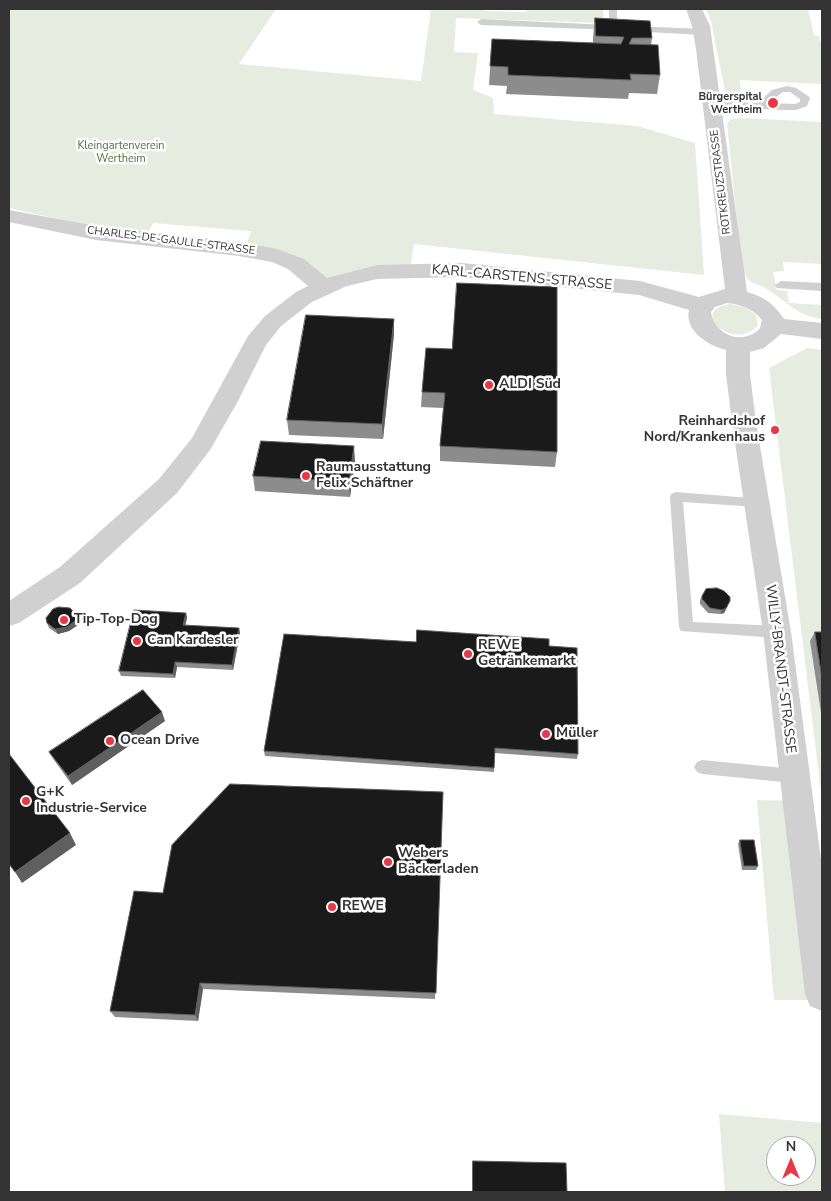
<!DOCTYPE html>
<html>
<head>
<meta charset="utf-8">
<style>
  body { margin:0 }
  #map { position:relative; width:831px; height:1201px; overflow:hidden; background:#fff; font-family:"Nunito Sans",sans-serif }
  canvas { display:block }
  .frame { position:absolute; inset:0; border:10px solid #333; pointer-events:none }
  .north { position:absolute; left:766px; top:1136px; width:50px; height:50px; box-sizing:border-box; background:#fff; border:1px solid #adadad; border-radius:50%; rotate:0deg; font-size:14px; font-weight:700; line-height:20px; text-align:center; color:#333 }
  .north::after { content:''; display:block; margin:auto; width:18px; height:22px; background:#e63946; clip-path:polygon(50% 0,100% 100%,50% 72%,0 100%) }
</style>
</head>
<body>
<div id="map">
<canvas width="831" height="1201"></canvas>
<div class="frame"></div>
<div class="north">N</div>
</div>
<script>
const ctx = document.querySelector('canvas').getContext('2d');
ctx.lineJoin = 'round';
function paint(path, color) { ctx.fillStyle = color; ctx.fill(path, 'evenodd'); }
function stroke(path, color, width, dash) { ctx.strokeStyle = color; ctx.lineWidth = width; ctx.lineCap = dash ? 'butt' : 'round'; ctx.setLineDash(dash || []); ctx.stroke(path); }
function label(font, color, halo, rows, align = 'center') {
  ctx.font = font + ' "Nunito Sans",sans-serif'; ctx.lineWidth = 5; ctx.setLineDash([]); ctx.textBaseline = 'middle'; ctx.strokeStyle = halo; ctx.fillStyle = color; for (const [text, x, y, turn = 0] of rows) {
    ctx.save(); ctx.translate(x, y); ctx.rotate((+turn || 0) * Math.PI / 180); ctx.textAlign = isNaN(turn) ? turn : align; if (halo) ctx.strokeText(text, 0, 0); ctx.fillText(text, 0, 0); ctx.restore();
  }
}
paint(new Path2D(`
  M9 9H276L239 64 421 81 431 9H484V11L527 12V9H603L604 23 456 18 454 52 478 53 473 90 493 98 494 114 637 126 695 143 704 275 414 244 410 270 324 288 296 264 245 250 251 231 153 223 147 235 76 223 9 208Z
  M706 9H808L814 35 819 36 822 47V84L740 80 741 97 726 96 711 21Z
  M742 118 822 122V264L783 262 784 271 773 272 777 290 787 291 789 303 822 305V319C796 316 786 300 765 288 753 282 748 283 742 270L727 123 732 119Z
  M730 304 745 307 756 315 758 325C736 353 686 311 730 304Z
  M807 348 822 350V800L769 368Z
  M757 800 797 801 822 1000H774Z
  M719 1114 822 1123V1192H725ZM776 1146H806V1176H776Z`), '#e6ecdf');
paint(new Path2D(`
  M609 9H617V30L481 25 477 22 481 19 609 25Z
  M633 26 702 29 706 32 702 35 630 31V27Z
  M787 86 796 88 808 96 810 98 807 106 796 110H785L712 107 707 104 712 101 758 103 772 90ZM783 92H790L800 99V102L795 104 768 103Z
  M781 281 822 283V291L777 288 775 285Z
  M676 492 763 499 764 502 763 505 758 507 683 502 693 622 777 626 782 628 784 632 782 636 777 638 681 631 679 627 670 497 671 494Z
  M702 760 794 769 799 771 802 776 799 781 794 783 702 774 697 772 694 767 697 762Z`), '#d0d0d0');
paint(new Path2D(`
  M686 9H702L710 26 747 292C765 297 774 304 784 319L822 323V339L781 334 764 348 750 352V374L756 422 791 632 822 867V1011L810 1006 805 994 763 632 732 422 726 374V350C709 346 684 331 689 310L639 295 462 277 377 279 347 286 312 302 281 326 266 345 238 401 210 450 177 493 80 583 19 623 9 626V601L60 567 159 479 192 438 248 336 265 316 296 292 308 286 288 269 272 262 239 256 96 240 9 222V210L96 226 239 242 277 249 304 259 327 278 377 265 462 263 640 281 699 297 725 289 696 49 692 26ZM727 303C742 305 752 308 762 320L760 328C757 331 754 334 750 335 733 343 713 329 711 312L715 307Z`), '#d0d0d0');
paint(new Path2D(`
  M595 18 652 38 651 45 660 75 657 94 629 93 628 99 506 94 507 86 489 85 492 39 593 43V37Z
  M394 334 383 439 289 435 287 420Z
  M426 348 557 452 555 467 440 461V446L443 408 421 407 422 392Z
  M355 461 350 497 255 491 253 476Z
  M702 596 728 606 724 613 720 614 708 613 700 604V600Z
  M186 613 187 618 185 626 239 628 240 633 233 670 177 667 175 678 121 676 119 671Z
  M47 623H81L69 631 58 634 49 628Z
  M815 632H822V719L810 641Z
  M416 642 549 646 578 754 577 759 495 753 494 772 265 756 264 751Z
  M165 721 72 785 54 760 49 752Z
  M443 792 435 999 203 989 198 1021 115 1017 110 1011 163 893Z
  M740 840 758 866 756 870H742L738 844Z
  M473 1161 567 1192H472V1169Z`), '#8c8c8c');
paint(new Path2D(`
  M394 319V334L383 439 382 424Z
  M354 446 355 461 350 497 349 482Z
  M730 601 724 613 720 614 722 610Z
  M186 613 187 618 184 630 183 625Z
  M79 618 81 623 69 631 58 634 55 629Z
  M239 628 240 633 233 670 232 665Z
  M175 662 177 667 175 678 173 674Z
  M162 712 165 721 72 785 68 776Z
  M70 833 76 845 22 883 15 872Z
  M200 983 203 989 198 1021 195 1015Z`), '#5f5f5f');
const building = new Path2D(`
  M595 18 650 21 652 38H632L629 44 658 45 660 75 630 74 631 80 508 75V67L490 66 492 39 621 44 624 37 596 36Z
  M457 283 557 287V452L440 446 445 393 422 392 426 348 452 349Z
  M306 315 394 319 382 424 287 420Z
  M261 441 354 446 349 482 253 476Z
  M717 588 724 591 730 597V601L726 608 722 610 710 608 702 599V596L706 589Z
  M59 607 70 608 79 618 67 627 55 629 47 623 46 618 53 609Z
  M134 610 186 613 183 625 239 628 232 665 175 662 173 674 119 671Z
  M417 630 549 639V646L577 648 578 754 495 748 494 768 264 751 284 634 416 642Z
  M815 632H822V678Z
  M143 690 162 712 68 776 49 752Z
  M9 754 70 833 15 872 9 864Z
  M230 784 443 792 436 993 200 983 195 1015 110 1011 134 891 163 893 172 845Z
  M740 840H754L758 866H744Z
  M473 1161 566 1163 567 1192H473Z`);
paint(building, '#1a1a1a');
stroke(building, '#5f5f5f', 1);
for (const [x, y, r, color] of [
  [773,103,6,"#e63946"],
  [489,385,5,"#e63946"],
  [775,430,5,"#e63946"],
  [306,476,5,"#e63946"],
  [64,620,5,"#e63946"],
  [137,641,5,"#e63946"],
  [468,654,5,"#e63946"],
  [546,734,5,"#e63946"],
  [110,741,5,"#e63946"],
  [26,801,5,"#e63946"],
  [388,862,5,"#e63946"],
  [332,907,5,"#e63946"]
]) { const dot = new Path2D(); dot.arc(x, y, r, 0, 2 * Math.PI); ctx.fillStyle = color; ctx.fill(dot); stroke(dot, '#fff', 2); }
label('bold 11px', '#333', '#fff', [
  ["Bürgerspital",762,97],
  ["Wertheim",762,110]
], 'right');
label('11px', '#56703f', '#fff', [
  ["Kleingartenverein",121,146],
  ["Wertheim",121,159]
]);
label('11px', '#333', '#fff', [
  ["ROTKREUZSTRASSE",721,182,-97],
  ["CHARLES-DE-GAULLE-STRASSE",171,241,7]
]);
label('14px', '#333', '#fff', [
  ["KARL-CARSTENS-STRASSE",522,278,5],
  ["WILLY-BRANDT-STRASSE",780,669,83]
]);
label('bold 14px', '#333', '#fff', [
  ["ALDI Süd",499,385],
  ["Reinhardshof",765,422,"right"],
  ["Nord/Krankenhaus",765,438,"right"],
  ["Raumausstattung",316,468],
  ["Felix Schäftner",316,484],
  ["Tip-Top-Dog",74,620],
  ["Can Kardesler",147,641],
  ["REWE",478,646],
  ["Getränkemarkt",478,662],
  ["Müller",556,734],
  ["Ocean Drive",120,741],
  ["G+K",36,793],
  ["Industrie-Service",36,809],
  ["Webers",398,854],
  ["Bäckerladen",398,870],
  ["REWE",342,907]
], 'left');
</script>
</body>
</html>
